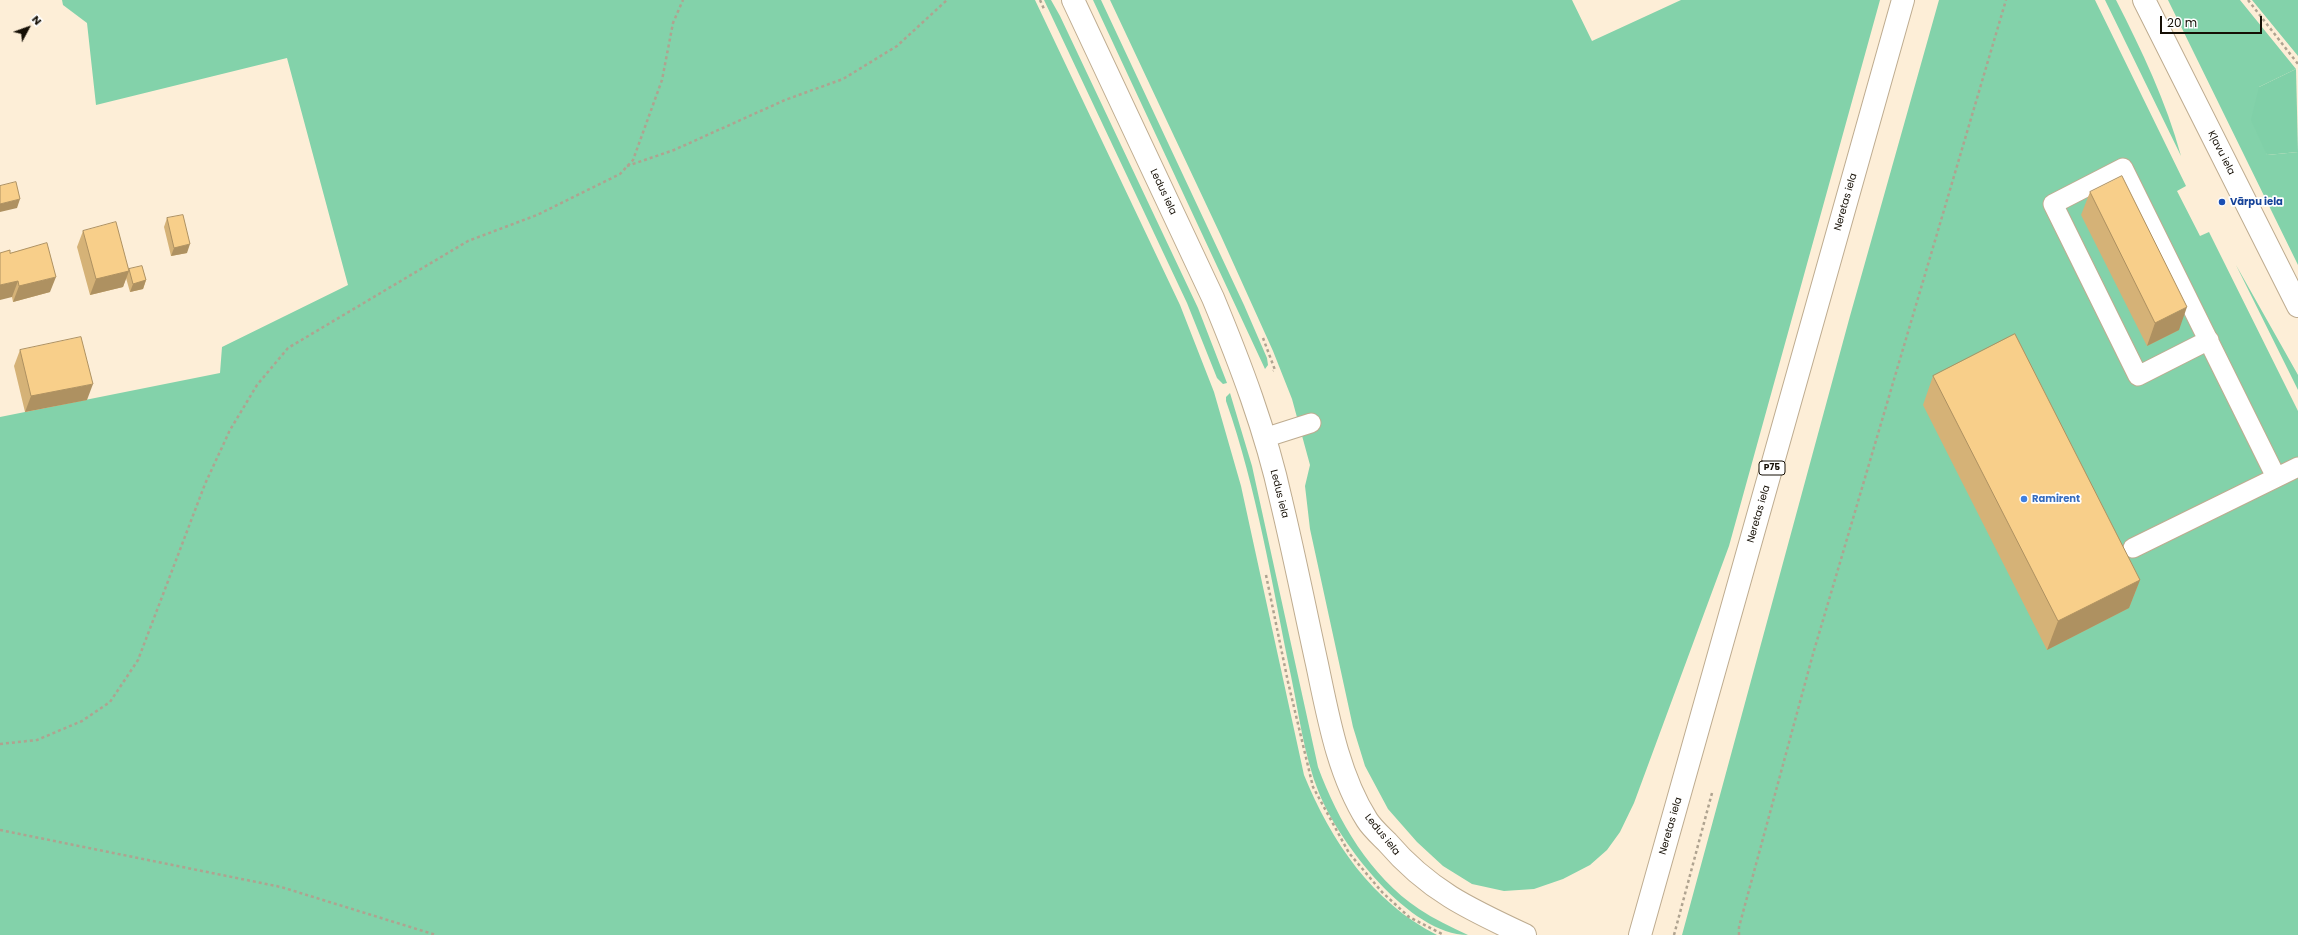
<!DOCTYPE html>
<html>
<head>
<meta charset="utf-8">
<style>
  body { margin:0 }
  #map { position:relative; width:2298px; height:935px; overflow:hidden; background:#fdeed7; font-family:Poppins,sans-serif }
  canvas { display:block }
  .north { position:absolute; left:8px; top:8px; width:40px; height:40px; -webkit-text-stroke:3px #fff; paint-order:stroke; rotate:49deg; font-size:11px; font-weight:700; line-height:16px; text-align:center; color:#150f05 }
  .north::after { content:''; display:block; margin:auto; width:14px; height:18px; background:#150f05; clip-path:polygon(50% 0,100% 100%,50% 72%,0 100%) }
  .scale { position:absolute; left:2160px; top:16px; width:102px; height:18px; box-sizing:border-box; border:2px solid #150f05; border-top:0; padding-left:5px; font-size:12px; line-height:14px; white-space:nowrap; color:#150f05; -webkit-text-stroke:3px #fff; paint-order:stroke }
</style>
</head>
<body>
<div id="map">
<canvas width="2298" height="935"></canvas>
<div class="north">N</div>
<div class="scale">20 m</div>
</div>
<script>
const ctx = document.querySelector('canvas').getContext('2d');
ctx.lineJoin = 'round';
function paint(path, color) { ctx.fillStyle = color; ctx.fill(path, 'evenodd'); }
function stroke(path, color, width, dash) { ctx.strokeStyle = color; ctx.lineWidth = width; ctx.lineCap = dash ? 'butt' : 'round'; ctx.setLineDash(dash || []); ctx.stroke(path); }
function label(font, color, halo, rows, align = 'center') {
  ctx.font = font + ' Poppins,sans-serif'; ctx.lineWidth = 3.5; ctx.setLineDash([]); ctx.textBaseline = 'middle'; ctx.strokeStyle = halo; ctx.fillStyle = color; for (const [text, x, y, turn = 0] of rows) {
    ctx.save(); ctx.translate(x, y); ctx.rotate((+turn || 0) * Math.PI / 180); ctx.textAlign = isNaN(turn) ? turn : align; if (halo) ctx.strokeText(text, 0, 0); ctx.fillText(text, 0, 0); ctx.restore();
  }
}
paint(new Path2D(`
  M62 0H1035L1180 305 1214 392 1241 486 1304 775C1331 841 1372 902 1437 935H0V417L220 373 222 347 348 285 287 58 96 105 87 23 63 5Z
  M1044 0H1051L1060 16 1198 308 1227 383 1223 384 1217 378 1187 303Z
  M1093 0H1101L1244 305 1267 358 1268 365 1265 369Z
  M1110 0H1572L1592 41 1681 0H1880L1729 546 1634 803 1620 832 1607 850 1590 865 1563 879 1534 889 1504 891 1472 884 1443 866 1417 842 1388 809 1365 766 1353 727 1310 529 1305 486 1310 465 1292 399 1273 351 1221 236Z
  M1939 0H2095L2186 186 2177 191 2200 236 2209 232 2298 411V935H1682L1850 316Z
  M2105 0H2116C2142 51 2166 101 2181 156Z
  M2168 0H2240L2296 69 2259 87 2267 155 2298 152V265Z
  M2252 0H2298V56Z
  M2236 265 2298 375V390Z
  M1230 393 1252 466 1318 767C1338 821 1370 876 1419 909 1434 919 1451 927 1468 935 1410 935 1339 843 1319 793 1304 756 1299 714 1291 676 1272 584 1257 489 1226 401V397Z`), '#83d2aa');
paint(new Path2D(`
  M2296 69 2298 152 2267 155 2251 120 2259 87Z`), '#80d0a8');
const lane = new Path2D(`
  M2209 340 2138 376 2053 204 2123 168 2276 477
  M1264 438 1311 423
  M2133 548 2298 467`);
const street = new Path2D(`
  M1073 0 1213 298C1240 363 1266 431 1281 500 1294 554 1305 609 1317 664 1328 716 1338 774 1367 820 1372 828 1380 835 1387 842 1428 890 1469 909 1525 935`);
const secondary = new Path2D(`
  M2144 0 2298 306`);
const primary = new Path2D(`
  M1640 935 1903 0`);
stroke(lane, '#beac90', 21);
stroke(street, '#beac90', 24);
stroke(secondary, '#beac90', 24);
stroke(primary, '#beac90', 24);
stroke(new Path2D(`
  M1040 0 1044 9
  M2248 0 2298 64
  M627 166 674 150 785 100 843 79 897 46 947 0
  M1263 338 1275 370 1273 371
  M1266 575 1288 682 1313 787 1349 853 1382 892 1409 917 1444 935
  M0 744 37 740 82 721 110 702 138 660 205 484 230 430 257 385 288 348 468 241 537 215 620 174 633 160 662 80 673 23 683 0
  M0 830 281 887 436 935
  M1674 935 1712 793
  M1739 935V927L1813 654 2006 0`), '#afa390', 2.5, [3, 3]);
stroke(lane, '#fff', 19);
stroke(street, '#fff', 22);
stroke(secondary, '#fff', 22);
stroke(primary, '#fff', 22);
paint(new Path2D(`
  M2090 192 2179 330 2147 346 2081 215Z
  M167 218 187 253 171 256 164 227Z
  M83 231 129 270 146 280 143 289 130 292 126 278 123 287 90 295 77 247Z
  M10 253 50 292 13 302 12 297Z
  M20 350 87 400 25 412 14 366Z
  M1933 376 2140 580 2129 608 2047 650 1923 405Z`), '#d5b277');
paint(new Path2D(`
  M20 199 17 208 0 212V204Z
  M190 244 187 253 171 256 174 248Z
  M129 271 123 287 90 295 96 279Z
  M56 277 50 292 13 302 19 286Z
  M146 280 143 289 130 292 133 284Z
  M18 281 12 297 0 300V285Z
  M2187 307 2179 330 2147 346 2155 323Z
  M93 384 87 400 25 412 31 396Z
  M2140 580 2129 608 2047 650 2058 621Z`), '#ae9161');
const building = new Path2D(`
  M2122 176 2187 307 2155 323 2090 192Z
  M16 182 20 199 0 204V186Z
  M183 215 190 244 174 248 167 218Z
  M116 222 129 271 96 279 83 231Z
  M47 243 56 277 19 286 18 281 0 285V253L10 250V253Z
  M142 266 146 280 133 284 129 269Z
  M2015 334 2140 580 2058 621 1933 376Z
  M81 337 93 384 31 396 20 350Z`);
paint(building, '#f8cf8a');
stroke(building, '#ae9161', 1);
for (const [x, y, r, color] of [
  [2222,202,4,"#1a4fb4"],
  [2024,499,4,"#3f7fe0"]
]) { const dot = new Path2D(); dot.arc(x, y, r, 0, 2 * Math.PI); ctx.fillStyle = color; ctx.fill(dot); stroke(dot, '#fff', 1.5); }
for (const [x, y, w] of [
  [1772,468,26]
]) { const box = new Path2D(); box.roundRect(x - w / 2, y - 7, w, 14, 3); ctx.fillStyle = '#fff'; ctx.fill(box); stroke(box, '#150f05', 1); }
label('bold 9px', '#150f05', null, [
  ["P75",1772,468]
]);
label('10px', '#150f05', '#fff', [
  ["Kļavu iela",2221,153,63],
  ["Ledus iela",1163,192,65],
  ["Neretas iela",1846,202,-74],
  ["Ledus iela",1279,494,76],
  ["Neretas iela",1759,514,-74],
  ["Neretas iela",1671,826,-74],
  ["Ledus iela",1382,835,51]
]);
label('bold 10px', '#164399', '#fff', [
  ["Vārpu iela",2230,202]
], 'left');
label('bold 10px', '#366cbe', '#fff', [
  ["Ramirent",2032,499]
], 'left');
</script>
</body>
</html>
